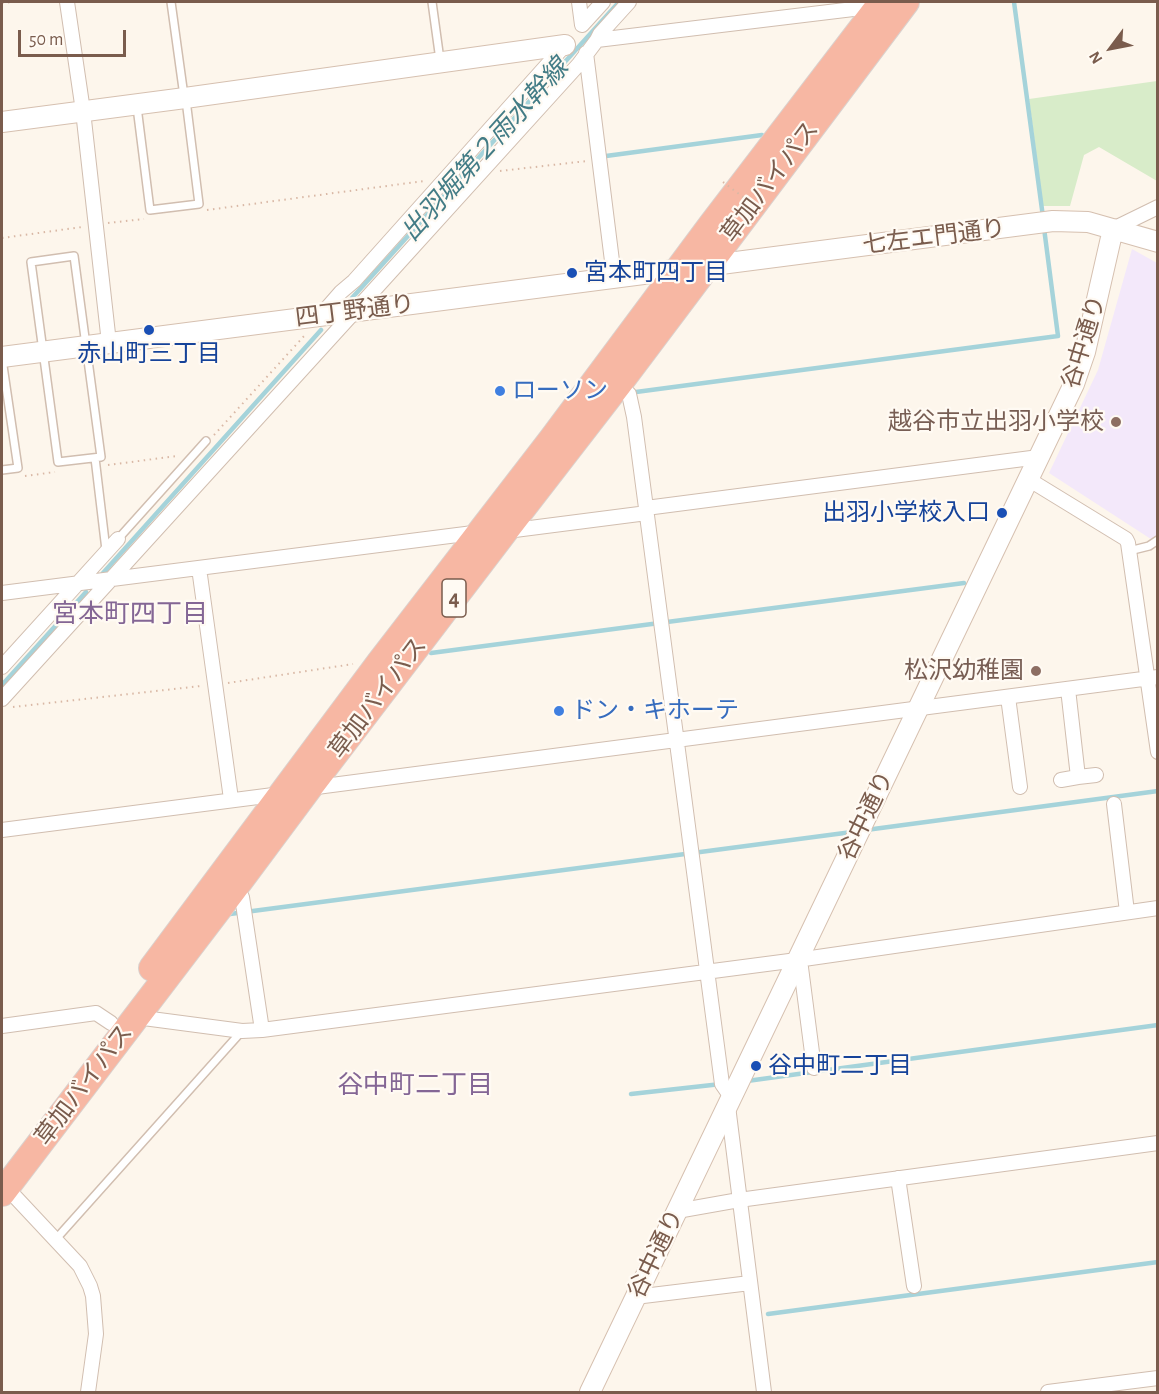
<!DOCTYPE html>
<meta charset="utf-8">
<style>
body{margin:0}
#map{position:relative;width:1159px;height:1394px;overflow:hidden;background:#fdf6ec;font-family:"Alegreya Sans",sans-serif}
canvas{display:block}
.frame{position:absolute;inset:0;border:3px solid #7a5c4d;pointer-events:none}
.north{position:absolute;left:1081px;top:18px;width:60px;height:60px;-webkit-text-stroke:4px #fffaf3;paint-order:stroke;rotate:238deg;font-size:16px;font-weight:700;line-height:24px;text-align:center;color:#7a5c4d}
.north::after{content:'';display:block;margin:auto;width:21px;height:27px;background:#7a5c4d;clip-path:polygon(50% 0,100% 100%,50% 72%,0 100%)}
.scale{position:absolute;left:18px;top:30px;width:108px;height:27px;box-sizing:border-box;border:3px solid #7a5c4d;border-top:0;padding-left:8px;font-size:18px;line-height:21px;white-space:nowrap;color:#7a5c4d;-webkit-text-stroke:4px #fffaf3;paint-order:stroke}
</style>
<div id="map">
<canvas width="1159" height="1394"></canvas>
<div class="frame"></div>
<div class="north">N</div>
<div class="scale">50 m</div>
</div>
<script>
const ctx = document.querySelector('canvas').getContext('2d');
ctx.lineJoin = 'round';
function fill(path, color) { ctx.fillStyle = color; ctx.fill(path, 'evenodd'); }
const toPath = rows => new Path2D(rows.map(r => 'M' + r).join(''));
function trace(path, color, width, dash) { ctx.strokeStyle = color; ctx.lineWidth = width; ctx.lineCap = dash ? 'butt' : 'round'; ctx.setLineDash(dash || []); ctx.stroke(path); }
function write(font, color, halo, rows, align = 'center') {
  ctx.font = font + ' "Alegreya Sans","Noto Sans JP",sans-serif'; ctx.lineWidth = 4.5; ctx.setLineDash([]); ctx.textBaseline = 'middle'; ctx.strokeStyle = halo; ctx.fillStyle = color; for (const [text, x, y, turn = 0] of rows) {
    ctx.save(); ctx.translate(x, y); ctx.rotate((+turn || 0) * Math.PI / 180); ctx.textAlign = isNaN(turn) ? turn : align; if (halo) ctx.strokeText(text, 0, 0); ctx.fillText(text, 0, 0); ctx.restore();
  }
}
fill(toPath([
 [1132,249,1157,263,1157,543,1049,473,1098,370]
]), '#f3e8fa');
fill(toPath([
 [1157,81,1157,181,1099,147,1084,155,1070,206,1071,206,1043,206,1029,99]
]), '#d8ecc9');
trace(toPath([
 [1014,2,1043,217],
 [606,156,762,135],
 [352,298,619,2],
 [636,392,1058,336,1044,228],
 [103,573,321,330],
 [431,653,964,583],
 [2,685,86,592],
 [866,830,1158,791],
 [230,914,852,832],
 [747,1081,1158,1025],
 [631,1094,721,1084],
 [768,1314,1158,1262]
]), '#a5d3da', 4.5);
const lane = toPath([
 [171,2,184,96],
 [432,2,440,60],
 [137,107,150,210,199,204,186,100],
 [74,256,101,457,58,462,31,262,74,256],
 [95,458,106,550],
 [2,470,18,468,2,359],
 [118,539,206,441],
 [1129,551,1149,546,1158,540],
 [56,1239,242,1031]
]);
const street = toPath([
 [67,2,83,111,109,343],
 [579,2,582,25,603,2],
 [597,40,600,34,629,2],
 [586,53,614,277],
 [1113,229,1158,207],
 [320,316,341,292,354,281,565,45],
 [618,385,629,394,634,417,722,1084,731,1097],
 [1028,479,1126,539,1128,543,1158,752],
 [646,508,1039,457],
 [507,531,647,513],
 [199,568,231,799],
 [2,593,481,532],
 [2,667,118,539],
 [1068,689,1078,777,1096,775],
 [1008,697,1020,787],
 [2,699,375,289,579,64,597,40,878,6],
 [1061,780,1078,777],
 [309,788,1158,677],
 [1114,804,1127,912],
 [2,830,281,794],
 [233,890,242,897,262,1030],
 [800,960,814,1068],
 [136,1017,242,1031,262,1030,797,960,1158,908],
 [2,1026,96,1013,111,1023],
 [728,1106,764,1392],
 [898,1178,914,1286],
 [6,1187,80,1266,90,1286,93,1296,96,1334,88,1392],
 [677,1211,739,1200,1158,1143],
 [635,1297,750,1283],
 [1048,1392,1158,1378]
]);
const secondary = toPath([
 [2,122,185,98,565,45],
 [2,357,1053,221,1088,222,1158,242],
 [590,1392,1074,384,1085,352,1113,229]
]);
const highway = toPath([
 [152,968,380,662,552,439,712,224,882,2],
 [2,1193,233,890,309,788,505,531,618,385,906,2]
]);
trace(lane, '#d1beb0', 10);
trace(street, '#d1beb0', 16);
trace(secondary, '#d6c0b0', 22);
trace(highway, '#dad1cd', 28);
trace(toPath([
 [2,3,14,2],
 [500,171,587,161],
 [207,210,424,181],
 [108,223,144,219],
 [2,238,82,227],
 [214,435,305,335],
 [108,465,177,456],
 [25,476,55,472],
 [228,683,353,664],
 [13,707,201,686]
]), '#d9b8a5', 2, [1.5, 4.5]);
trace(lane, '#fff', 7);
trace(street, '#fff', 14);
trace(secondary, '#fff', 20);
trace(highway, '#f7b7a3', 26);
trace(toPath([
 [723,182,763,212]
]), '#d9b8a5', 2, [1.5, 4.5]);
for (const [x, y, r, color] of [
 [572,273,6,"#1a4fb4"],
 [149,330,6,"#1a4fb4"],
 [500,391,6,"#3f7fe0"],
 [1116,422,6,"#8d6e63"],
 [1002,513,6,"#1a4fb4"],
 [1036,671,6,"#8d6e63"],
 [559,711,6,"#3f7fe0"],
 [756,1066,6,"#1a4fb4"]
]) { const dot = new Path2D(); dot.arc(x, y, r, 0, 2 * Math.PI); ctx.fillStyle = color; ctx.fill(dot); trace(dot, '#fffaf3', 2); }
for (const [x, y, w] of [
 [454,598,24]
]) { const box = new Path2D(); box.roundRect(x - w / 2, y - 19, w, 38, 4.5); ctx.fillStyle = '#fffaf3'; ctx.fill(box); trace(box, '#7a5c4d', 1.5); }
write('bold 22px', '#7a5c4d', null, [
 ["4",454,598]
]);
write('24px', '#7a5c4d', '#fffaf3', [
 ["草加バイパス",770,182,-53],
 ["七左エ門通り",934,237,-7],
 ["四丁野通り",355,311,-7],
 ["谷中通り",1084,342,-73],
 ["草加バイパス",378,698,-53],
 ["谷中通り",866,816,-64],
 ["草加バイパス",84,1085,-53],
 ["谷中通り",656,1254,-64]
]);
write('24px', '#164399', '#fffaf3', [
 ["宮本町四丁目",584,273],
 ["赤山町三丁目",149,354,"center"],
 ["出羽小学校入口",990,513,"right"],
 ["谷中町二丁目",768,1066]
], 'left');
write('24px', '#366cbe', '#fffaf3', [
 ["ローソン",512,391],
 ["ドン・キホーテ",571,711]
], 'left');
write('24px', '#785e54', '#fffaf3', [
 ["越谷市立出羽小学校",1104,422],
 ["松沢幼稚園",1024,671]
], 'right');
write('italic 26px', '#437c86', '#fffaf3', [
 ["出羽堀第２雨水幹線",485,150,-48]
]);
write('26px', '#846695', '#fffaf3', [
 ["宮本町四丁目",130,614],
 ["谷中町二丁目",415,1085]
]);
</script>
